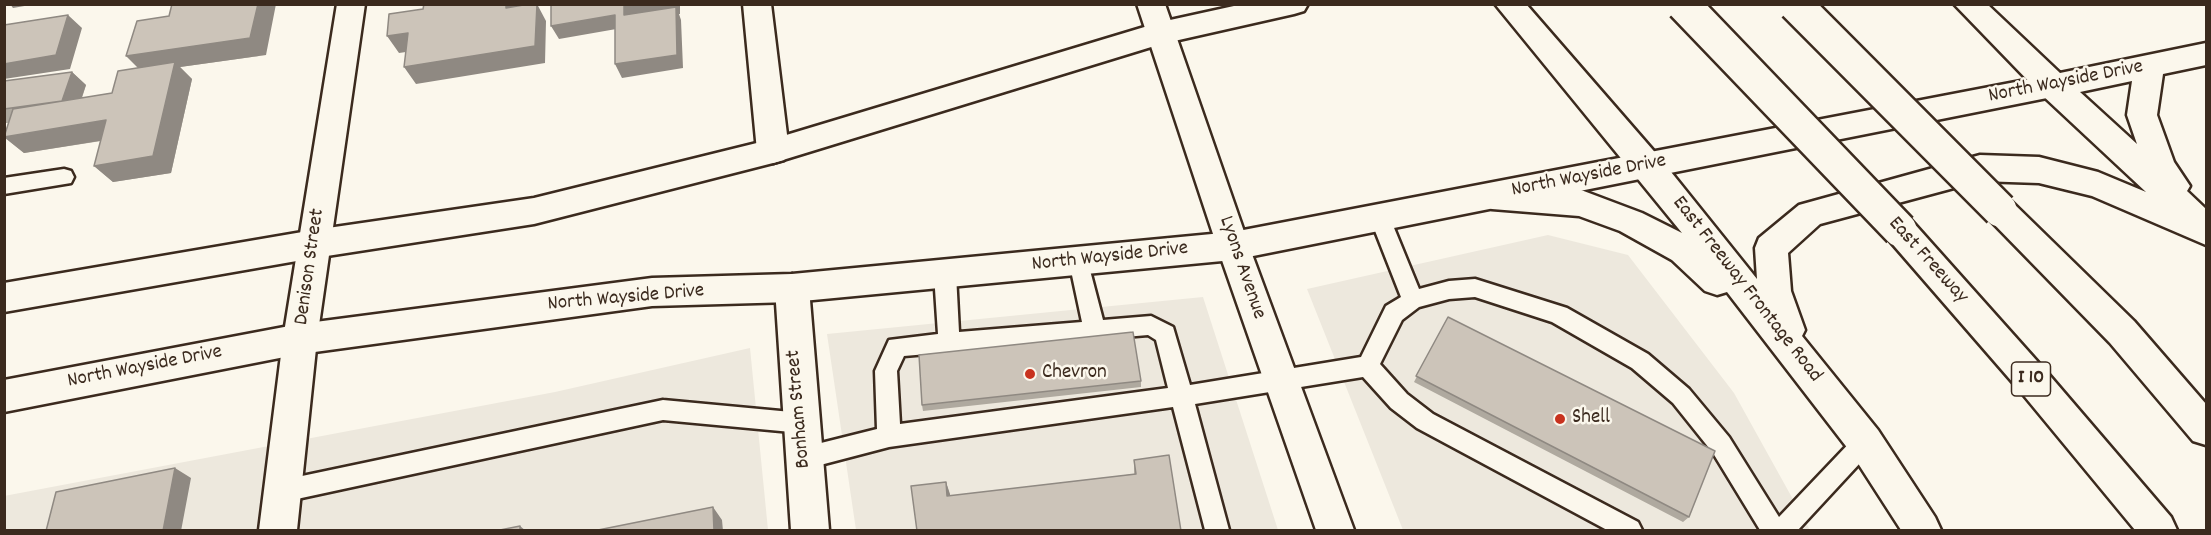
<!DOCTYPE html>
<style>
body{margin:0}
#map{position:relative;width:2211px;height:535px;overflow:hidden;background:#fbf7ec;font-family:Dekko,sans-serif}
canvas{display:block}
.frame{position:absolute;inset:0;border:6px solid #3b2a1e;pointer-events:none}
</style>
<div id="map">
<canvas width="2211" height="535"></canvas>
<div class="frame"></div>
</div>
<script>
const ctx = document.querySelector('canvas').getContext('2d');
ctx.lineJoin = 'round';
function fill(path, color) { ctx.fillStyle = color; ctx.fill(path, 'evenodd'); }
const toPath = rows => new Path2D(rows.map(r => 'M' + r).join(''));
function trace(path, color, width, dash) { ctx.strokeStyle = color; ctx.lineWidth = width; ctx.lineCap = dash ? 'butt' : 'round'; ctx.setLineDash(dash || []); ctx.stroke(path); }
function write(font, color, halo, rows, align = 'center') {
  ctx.font = font + ' Dekko,sans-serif'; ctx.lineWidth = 5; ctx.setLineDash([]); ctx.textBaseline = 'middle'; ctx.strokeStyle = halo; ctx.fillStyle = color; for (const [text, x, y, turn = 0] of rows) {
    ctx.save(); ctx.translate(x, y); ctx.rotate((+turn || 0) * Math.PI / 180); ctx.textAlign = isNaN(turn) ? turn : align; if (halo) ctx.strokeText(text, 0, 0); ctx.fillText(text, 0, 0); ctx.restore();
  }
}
fill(toPath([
 [1548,235,1628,255,1734,393,1810,530,1403,530,1307,289],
 [1203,297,1278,530,856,530,827,334],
 [750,348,768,530,5,530,4,496,555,392]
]), '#ede8dd');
const lane = toPath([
 [64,169,71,171,74,177,71,183,4,194,4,178,64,169],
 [1380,210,1387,212,1390,218,1419,289,1449,281,1475,279,1567,308,1648,354,1689,389,1729,437,1779,517,1857,435,1865,431,1873,435,1876,442,1873,449,1798,530,1760,530,1713,453,1673,403,1632,368,1552,322,1475,297,1449,299,1419,307,1402,320,1380,364,1407,394,1433,414,1638,522,1642,530,1607,530,1417,428,1391,408,1363,377,1195,404,1229,530,1205,530,1173,407,889,447,805,469,797,466,793,458,797,450,805,447,877,429,875,371,889,340,938,334,934,274,938,268,945,265,952,268,956,274,959,332,1082,322,1069,261,1072,255,1079,252,1086,255,1103,320,1151,316,1173,327,1190,385,1361,357,1386,306,1401,297,1370,218,1373,212,1380,210],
 [1148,335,1156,340,1168,388,900,424,897,371,904,356,1148,335],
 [663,400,802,413,810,416,813,423,810,430,802,433,663,420,283,502,275,499,271,491,275,483,283,480,663,400]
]);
const street = toPath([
 [337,4,365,4,317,339,297,530,259,530,283,339,337,4],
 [743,4,771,4,789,151,784,160,773,163,762,160,757,151,743,4],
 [1137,4,1165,4,1249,246,1354,530,1316,530,1217,246,1137,4],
 [792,274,804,278,809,288,829,530,791,530,775,288,780,278,792,274]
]);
const secondary = toPath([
 [1495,4,1526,4,1659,157,1757,279,1755,248,1759,238,1799,205,1980,155,2039,157,2098,172,2146,192,2041,94,1954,4,1987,4,2060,73,2206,43,2206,65,2163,74,2157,115,2174,162,2190,186,2187,191,2206,209,2206,245,2092,196,2039,183,1980,181,1820,224,1788,253,1791,291,1805,330,1802,336,1878,430,1935,517,1941,530,1901,530,1852,454,1727,292,1717,295,1705,291,1672,260,1620,231,1579,216,1492,209,1481,205,1476,196,1481,187,1492,183,1581,190,1642,213,1682,233,1495,4],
 [2132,81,2127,115,2137,144,2080,92,2132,81]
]);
const primary = toPath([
 [1243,4,1308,4,1304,11,1294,14,1161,44,773,163,534,224,314,258,4,312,4,283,314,230,534,198,773,139,1161,22,1243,4],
 [2052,75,2063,78,2067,86,2063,94,2052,97,1233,260,792,302,652,306,300,354,4,412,4,380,300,324,652,278,792,274,1233,232,2052,75]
]);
const highway = toPath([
 [2000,197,2011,201,2134,321,2206,404,2206,445,2193,441,2110,343,1989,219,1984,210,1989,201,2000,197],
 [1900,217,1911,220,2045,370,2171,517,2177,530,2135,530,2021,392,1889,240,1884,230,1889,220,1900,217]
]);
trace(lane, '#3b2a1e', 5);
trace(street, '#3b2a1e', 5);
trace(secondary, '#3b2a1e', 5);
trace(primary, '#3b2a1e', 5);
trace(highway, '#3b2a1e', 5);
fill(lane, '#fbf7ec');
fill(street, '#fbf7ec');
fill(secondary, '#fbf7ec');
fill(primary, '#fbf7ec');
fill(highway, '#fbf7ec');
const highwayBridge = toPath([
 [1683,4,1900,230],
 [1795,4,2000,210]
]);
trace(highwayBridge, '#3b2a1e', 38, []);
trace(highwayBridge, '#fbf7ec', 33);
fill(toPath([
 [266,55,180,67,192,79,171,173,113,182,94,166,101,141,24,153,4,137,8,123,4,123,4,81,72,72,86,85,82,98,112,93,138,68],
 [1448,317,1689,517,1683,522,1414,382],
 [1141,381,1141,387,923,411,922,405],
 [1134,460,1181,531,917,531,946,482,950,496,1134,474]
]), '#afa99f');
fill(toPath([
 [10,4,36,4,13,8],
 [258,4,276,4,266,55,180,67,192,79,171,173,113,182,94,166,143,73,126,56],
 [506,4,517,4,516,26,506,8],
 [537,4,546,21,545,63,416,84,404,67],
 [624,4,680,4,680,14,679,14,681,20,683,68,622,78,615,64,624,15],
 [68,15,82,28,70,69,4,79,4,64],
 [615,15,622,28,559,39,551,26],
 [408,33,420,50,399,53,387,36],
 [72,72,86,85,76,114,62,101],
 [106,120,124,137,24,153,4,137],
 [175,468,191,478,181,531,163,531],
 [946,482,950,494,950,508,947,496],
 [713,507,722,520,723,531,714,531],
 [520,526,526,531,520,531]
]), '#8f8982');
const building = toPath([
 [172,4,258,4,250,38,126,56,137,21,169,16,172,4],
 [424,4,506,4,506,8,529,4,537,4,535,46,404,67,408,33,387,36,389,14,423,9,424,4],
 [551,4,624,4,624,15,676,7,677,55,615,64,615,15,551,26,551,4],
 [626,4,645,4,626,7,626,4],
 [68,15,56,55,4,64,4,25,68,15],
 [175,62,153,156,94,166,106,120,4,137,13,109,112,93,118,71,175,62],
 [72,72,62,101,4,109,4,81,72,72],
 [1448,317,1715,451,1689,517,1416,376,1448,317],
 [1133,332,1141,381,922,405,919,355,1133,332],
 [1169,455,1181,531,917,531,911,486,946,482,947,496,1136,474,1134,460,1169,455],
 [175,468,163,531,46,531,56,492,175,468],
 [713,507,714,531,593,531,713,507],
 [520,526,520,531,495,531,520,526]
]);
fill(building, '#ccc4b9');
trace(building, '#8f8982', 1.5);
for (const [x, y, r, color] of [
 [1030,374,6,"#c8321e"],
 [1560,419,6,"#c8321e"]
]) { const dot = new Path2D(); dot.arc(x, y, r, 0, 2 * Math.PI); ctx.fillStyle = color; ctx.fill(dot); trace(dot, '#fbf7ec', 2); }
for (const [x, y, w] of [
 [2031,379,39]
]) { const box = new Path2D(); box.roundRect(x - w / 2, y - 17, w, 34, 4.5); ctx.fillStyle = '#fbf7ec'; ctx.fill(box); trace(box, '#3b2a1e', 1.5); }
write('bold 20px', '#3b2a1e', null, [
 ["I 10",2031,379]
]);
write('21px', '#3b2a1e', '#fbf7ec', [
 ["North Wayside Drive",2066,83,-11],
 ["North Wayside Drive",1589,177,-11],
 ["North Wayside Drive",1110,258,-6],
 ["East Freeway",1927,261,48],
 ["Denison Street",311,267,-82],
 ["Lyons Avenue",1241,268,71],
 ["East Freeway Frontage Road",1746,290,52],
 ["North Wayside Drive",626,299,-5],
 ["North Wayside Drive",145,368,-11],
 ["Bonham Street",800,409,-95]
]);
write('21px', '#3b2a1e', '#fbf7ec', [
 ["Chevron",1042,374],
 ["Shell",1572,419]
], 'left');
</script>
